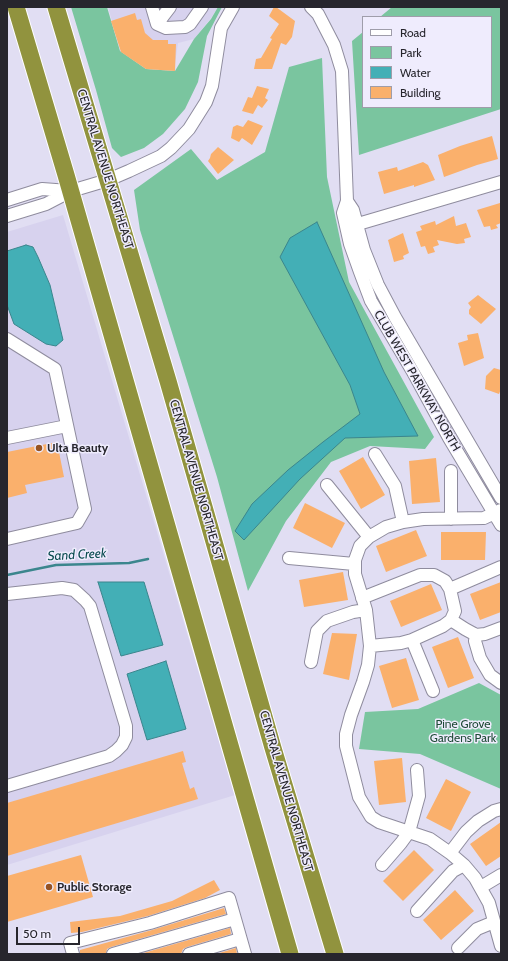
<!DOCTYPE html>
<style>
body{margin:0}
#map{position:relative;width:508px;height:961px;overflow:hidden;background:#e1def3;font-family:Cabin,sans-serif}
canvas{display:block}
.frame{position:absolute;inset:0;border:8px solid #27262d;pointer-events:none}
.legend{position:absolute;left:362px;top:16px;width:130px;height:92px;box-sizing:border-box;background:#efecfd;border:1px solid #9f9daa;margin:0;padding:5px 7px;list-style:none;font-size:12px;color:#27262d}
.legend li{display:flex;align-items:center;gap:8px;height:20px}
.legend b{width:20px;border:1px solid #9f9daa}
.scale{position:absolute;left:16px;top:927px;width:64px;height:18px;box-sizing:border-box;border:2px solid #27262d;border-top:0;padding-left:5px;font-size:12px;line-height:14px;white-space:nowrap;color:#27262d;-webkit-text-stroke:3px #efecfd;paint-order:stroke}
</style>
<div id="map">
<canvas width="508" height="961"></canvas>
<div class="frame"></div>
<ul class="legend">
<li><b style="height:5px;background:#fff"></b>Road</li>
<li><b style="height:11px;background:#7ac59f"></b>Park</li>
<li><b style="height:11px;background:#43afb6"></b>Water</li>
<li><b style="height:11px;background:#fab06c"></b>Building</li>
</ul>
<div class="scale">50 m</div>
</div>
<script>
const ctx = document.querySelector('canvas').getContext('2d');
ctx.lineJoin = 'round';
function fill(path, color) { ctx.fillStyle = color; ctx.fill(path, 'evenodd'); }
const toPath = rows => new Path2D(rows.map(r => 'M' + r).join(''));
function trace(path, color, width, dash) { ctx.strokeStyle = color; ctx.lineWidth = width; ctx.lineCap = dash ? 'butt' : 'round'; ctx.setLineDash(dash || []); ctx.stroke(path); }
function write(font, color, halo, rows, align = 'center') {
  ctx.font = font + ' Cabin,sans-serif'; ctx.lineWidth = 3; ctx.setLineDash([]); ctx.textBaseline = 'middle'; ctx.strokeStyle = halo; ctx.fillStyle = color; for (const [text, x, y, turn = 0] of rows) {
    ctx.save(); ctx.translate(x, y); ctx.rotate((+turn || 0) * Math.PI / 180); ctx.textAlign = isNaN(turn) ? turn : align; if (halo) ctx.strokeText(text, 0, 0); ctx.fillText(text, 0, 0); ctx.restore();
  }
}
fill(toPath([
 [108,7,218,7,211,18,194,39,178,43,174,70,146,68,121,52],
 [63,215,235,795,7,865,7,232]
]), '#d7d2ee');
fill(toPath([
 [71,7,107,7,120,51,146,69,175,71,194,39,211,19,218,7,222,7,207,36,198,82,185,109,163,134,144,148,121,157,112,148,96,90],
 [392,7,501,7,501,109,359,155,352,41,363,32,363,107,491,107,491,17,380,17],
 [322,58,327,177,349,282,434,437,425,449,370,446,331,462,286,521,248,591,217,477,140,230,134,190,191,149,217,180,265,152,289,67],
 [479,683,501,695,501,789,420,754,359,749,365,712,418,709]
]), '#7ac59f');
const water = toPath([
 [317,222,384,372,418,436,345,438,300,479,244,540,235,531,252,504,288,470,323,442,360,414,350,385,280,257,290,238,317,222],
 [26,245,33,247,38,257,50,285,63,340,56,346,46,344,14,324,7,305,7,251,26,245],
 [98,582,144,582,163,645,121,656,98,582],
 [166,661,186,729,147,740,127,674,166,661]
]);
fill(water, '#43afb6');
trace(water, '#3b868d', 1);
trace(toPath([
 [7,575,56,565,129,563,148,559]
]), '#3b868d', 2.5);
fill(toPath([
 [274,7,276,7,295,21,292,37,286,45,281,43,272,69,254,69,256,59,261,58,272,39,270,38,279,24,269,16],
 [135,13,137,20,141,19,145,33,153,40,168,40,168,44,176,44,175,71,146,69,121,52,111,21],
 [257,86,269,89,265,98,268,100,262,108,258,105,253,114,242,111,248,97,252,98],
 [248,120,263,126,252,145,242,138,239,142,231,138,233,127,237,125,243,127],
 [492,136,498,159,477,165,444,177,438,155,460,146],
 [218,147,234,160,218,174,208,161,210,158,211,154],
 [423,162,428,165,435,180,414,187,414,185,384,194,378,172,397,167,398,171],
 [500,203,501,209,501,223,496,225,498,228,491,230,490,226,484,227,477,210],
 [454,216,456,226,466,223,471,237,464,239,465,243,457,244,437,240,439,245,433,247,435,252,428,254,425,246,421,247,416,232,422,230,420,226,435,221,436,225],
 [403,233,409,253,403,256,404,259,394,262,388,240],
 [478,295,496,309,481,324,469,314,469,310,471,307,468,303],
 [478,333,484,358,464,366,458,343,468,340,467,335],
 [494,368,501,370,501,389,499,394,485,389,486,376],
 [57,442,64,477,25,485,27,493,7,498,7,452],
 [363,457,385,495,361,509,339,471],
 [436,458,440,502,412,504,409,461],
 [305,503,345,523,332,548,293,528],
 [416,530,427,556,386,572,376,546],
 [441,532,486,532,485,560,441,560],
 [343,572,348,600,304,607,299,580],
 [501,582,501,612,480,620,470,594],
 [431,584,442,610,401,627,390,601],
 [332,633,357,634,349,680,323,674],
 [458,637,474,678,448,688,432,647],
 [406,658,419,700,392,708,379,666],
 [183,751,186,762,182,763,190,789,194,787,198,799,7,856,7,803],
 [402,758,406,802,379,805,374,761],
 [446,779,471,792,451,831,426,818],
 [501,822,501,856,486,866,470,844],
 [414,850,434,870,403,901,383,881],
 [81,855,93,897,7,922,7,876],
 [214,880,220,890,205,898,148,916,82,932,71,933,70,922,120,916,172,901],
 [455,890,474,911,441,940,423,920],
 [224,908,226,914,111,947,107,949,106,954,80,954,80,950,152,930],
 [230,928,231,934,187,947,183,949,181,954,140,954],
 [236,948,237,954,216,954]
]), '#fab06c');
const minor = toPath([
 [152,7,157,24,170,7],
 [311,7,318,14,334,45,342,71,347,201,343,213,350,244,360,272,371,301,413,372,449,438,501,525],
 [157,24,166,28,185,27,190,24,202,7],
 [7,200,42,189,69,191],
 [347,201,353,210,364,250,378,285,395,317,501,498],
 [7,216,46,204,71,191,108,180,129,171,161,156,171,148,189,129,206,102,212,86,221,28,233,7],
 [352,227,358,224,501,182],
 [7,339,55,369,85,509,77,523,7,539],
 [7,438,67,426],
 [375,454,395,486,403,522],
 [451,471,451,519],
 [327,485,369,537],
 [501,510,484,518,423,519,403,522,386,527,369,537,360,546,355,560,355,574,366,610,370,646,368,665,363,682,351,715,346,734,346,746,359,797,371,817,379,822,430,839,450,853,464,865,475,878,489,903,501,946],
 [289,558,354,564],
 [450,589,501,567],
 [7,594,62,588,74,590,85,600,90,606,126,726,126,737,122,745,116,751,109,756,7,786],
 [362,598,420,575,434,575,445,581,450,589,455,611,451,620,443,626,412,640,401,643,370,646],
 [451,620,465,629,476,635,485,634,501,628],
 [476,635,475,641,480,658,490,675,501,683],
 [412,640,433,691],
 [311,662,317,631,327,621,353,612,366,610],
 [450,853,466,832,478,821,494,811,501,809],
 [382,865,401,843,409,832,419,796,417,770],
 [481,887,501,875],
 [417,911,453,871,464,865],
 [458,948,477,929,494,922],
 [73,954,70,943,150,923,229,898,245,954],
 [113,954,235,919],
 [189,954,240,939]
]);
const highway = toPath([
 [16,7,66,175,290,954],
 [56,7,168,381,273,748,335,954]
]);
trace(minor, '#8f8c9e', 14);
trace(highway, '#fff', 19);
trace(minor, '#fff', 12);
trace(highway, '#91933e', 17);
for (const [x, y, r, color] of [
 [39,448,4,"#965323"],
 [49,887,4,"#965323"]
]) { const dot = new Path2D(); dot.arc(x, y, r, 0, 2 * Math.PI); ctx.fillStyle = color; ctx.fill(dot); trace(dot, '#efecfd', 1.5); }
write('12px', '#27262d', '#efecfd', [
 ["CENTRAL AVENUE NORTHEAST",105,169,73],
 ["CLUB WEST PARKWAY NORTH",417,381,60],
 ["CENTRAL AVENUE NORTHEAST",196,480,74],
 ["CENTRAL AVENUE NORTHEAST",286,791,74]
]);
write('bold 12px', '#27262d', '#efecfd', [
 ["Ulta Beauty",47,448],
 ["Public Storage",57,887]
], 'left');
write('12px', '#1e4a36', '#efecfd', [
 ["Pine Grove",463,724],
 ["Gardens Park",463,738]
]);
write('italic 13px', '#094b4f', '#efecfd', [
 ["Sand Creek",77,555,-3]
]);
</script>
